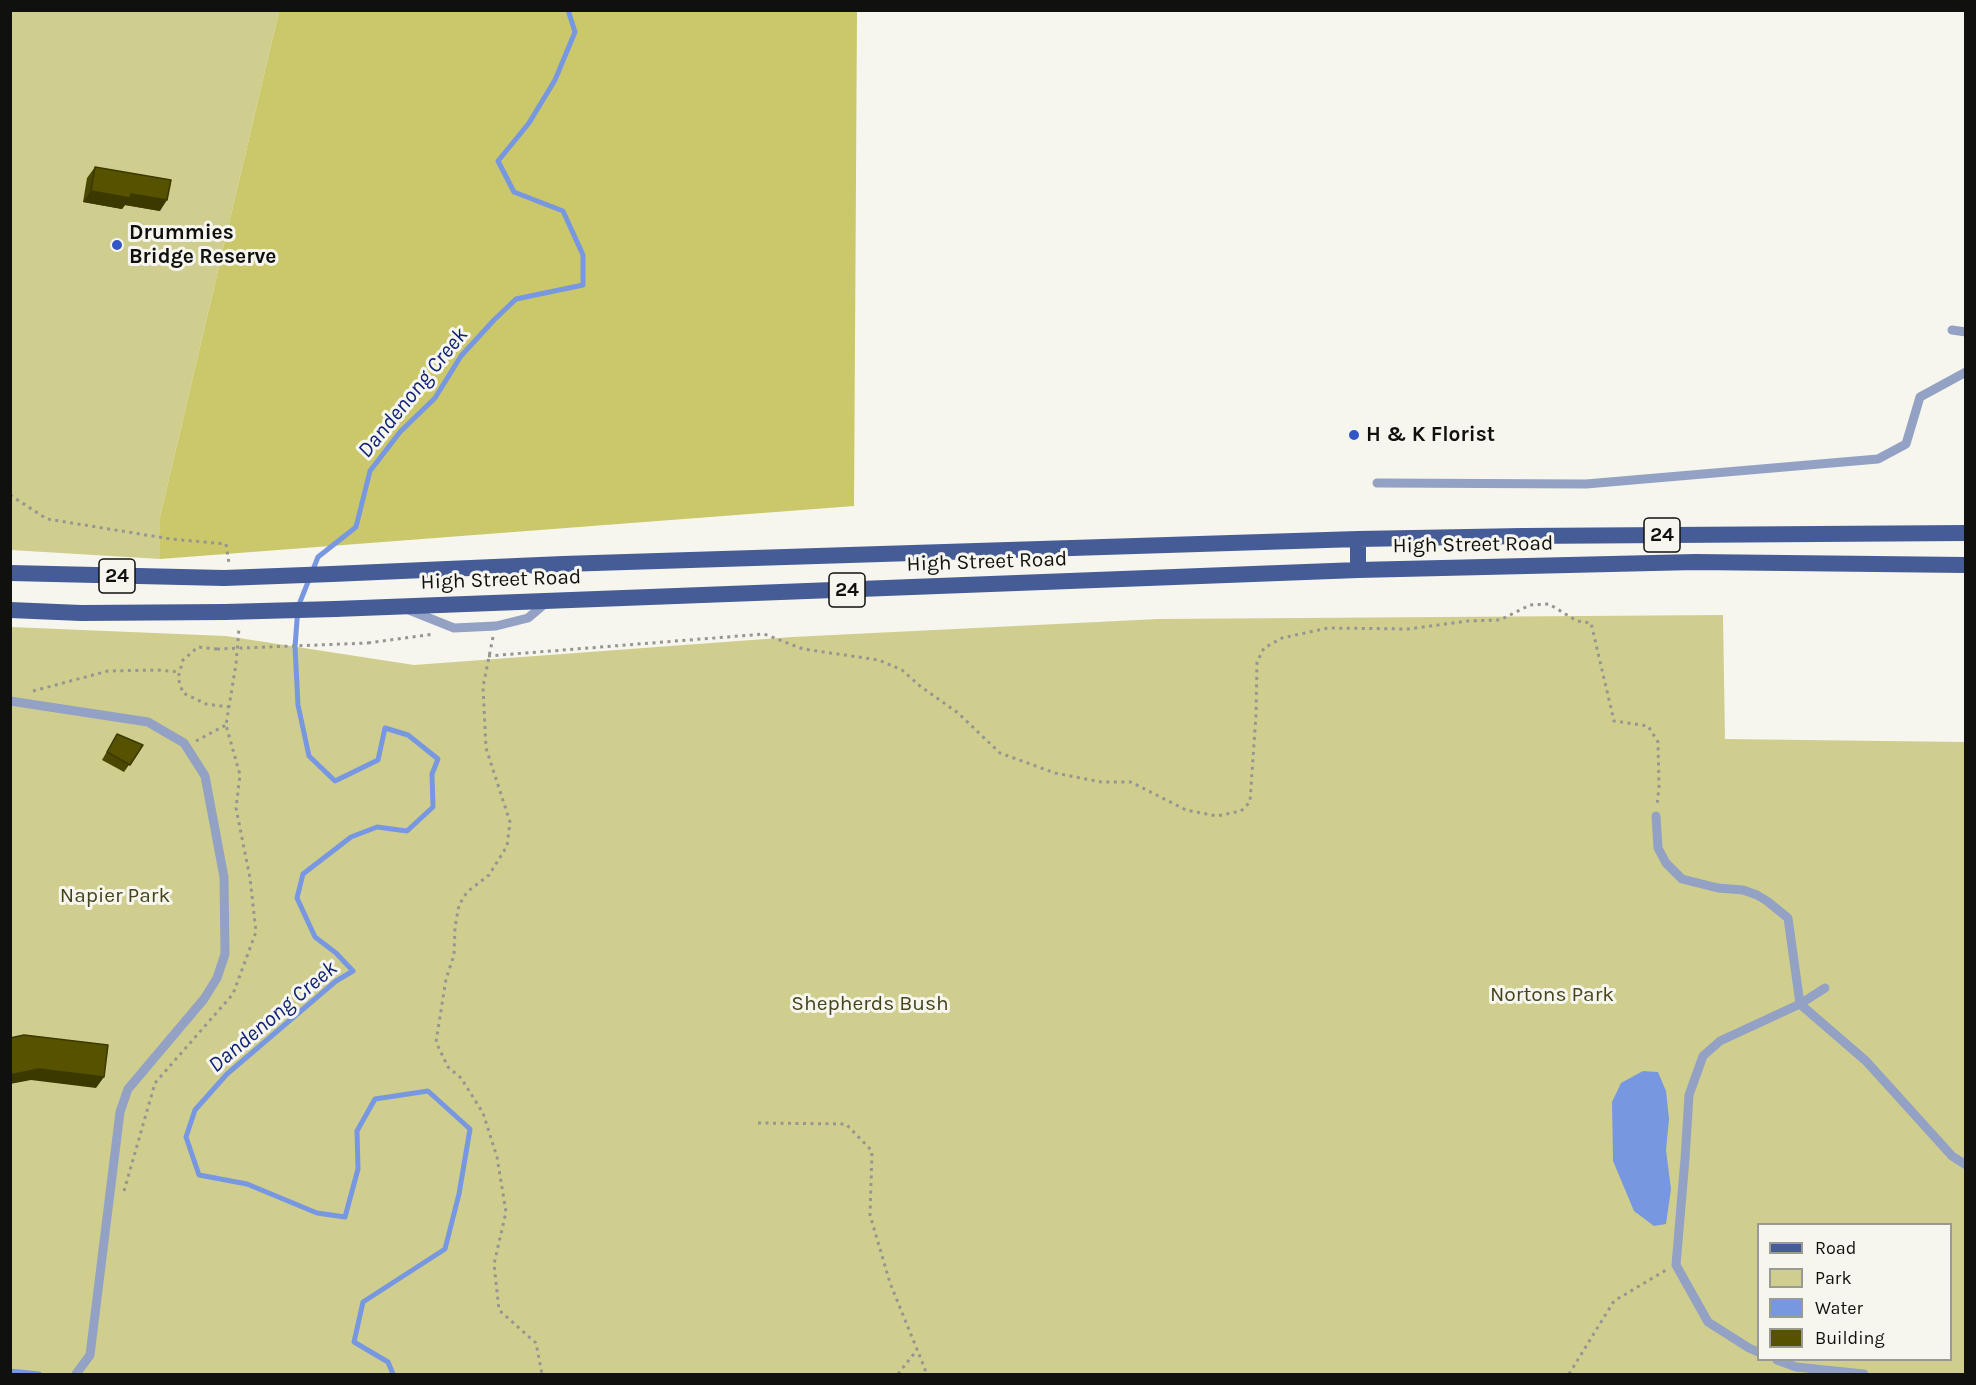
<!DOCTYPE html>
<style>
body{margin:0}
#map{position:relative;width:1976px;height:1385px;overflow:hidden;background:#f6f6ee;font-family:Karla,sans-serif}
canvas{display:block}
.frame{position:absolute;inset:0;border:12px solid #10100e;pointer-events:none}
.legend{position:absolute;left:1757px;top:1223px;width:195px;height:138px;box-sizing:border-box;background:#f6f6ee;border:2px solid #9a9a94;margin:0;padding:8px 10px;list-style:none;font-size:18px;color:#10100e}
.legend li{display:flex;align-items:center;gap:12px;height:30px}
.legend b{width:30px;border:2px solid #9a9a94}
</style>
<div id="map">
<canvas width="1976" height="1385"></canvas>
<div class="frame"></div>
<ul class="legend">
<li><b style="height:8px;background:#455c96"></b>Road</li>
<li><b style="height:16px;background:#d0ce8f"></b>Park</li>
<li><b style="height:16px;background:#7897e1"></b>Water</li>
<li><b style="height:16px;background:#565200"></b>Building</li>
</ul>
</div>
<script>
const ctx = document.querySelector('canvas').getContext('2d');
ctx.lineJoin = 'round';
function fill(path, color) { ctx.fillStyle = color; ctx.fill(path, 'evenodd'); }
const toPath = rows => new Path2D(rows.map(r => 'M' + r).join(''));
function trace(path, color, width, dash) { ctx.strokeStyle = color; ctx.lineWidth = width; ctx.lineCap = dash ? 'butt' : 'round'; ctx.setLineDash(dash || []); ctx.stroke(path); }
function write(font, color, halo, rows, align = 'center') {
  ctx.font = font + ' Karla,sans-serif'; ctx.lineWidth = 6; ctx.setLineDash([]); ctx.textBaseline = 'middle'; ctx.strokeStyle = halo; ctx.fillStyle = color; for (const [text, x, y, turn = 0] of rows) {
    ctx.save(); ctx.translate(x, y); ctx.rotate((+turn || 0) * Math.PI / 180); ctx.textAlign = isNaN(turn) ? turn : align; if (halo) ctx.strokeText(text, 0, 0); ctx.fillText(text, 0, 0); ctx.restore();
  }
}
fill(toPath([
 [10,11,279,11,160,517,160,559,11,550],
 [1723,615,1725,739,1965,742,1965,1374,11,1374,11,627,226,636,414,665,792,637,1158,619],
 [1758,1224,1950,1224,1950,1360,1758,1360]
]), '#d0ce8f');
fill(toPath([
 [279,11,857,11,854,506,160,559,160,517]
]), '#cbc76b');
fill(toPath([
 [1643,1071,1658,1072,1666,1091,1669,1119,1666,1150,1671,1189,1666,1224,1654,1226,1634,1211,1613,1161,1612,1102,1621,1083]
]), '#7897e1');
trace(toPath([
 [10,1371,39,1374],
 [393,1374,388,1362,354,1342,363,1302,445,1249,459,1194,470,1129,428,1091,375,1099,357,1131,358,1169,345,1217,317,1213,247,1184,199,1175,186,1137,195,1110,227,1074,336,981,353,971,336,953,315,937,297,898,303,874,351,837,377,827,407,831,433,807,432,774,438,759,408,735,385,728,378,760,335,781,309,756,298,705,295,647,298,607,318,557,356,527,370,471,400,432,435,398,461,356,494,320,516,299,583,285,583,255,563,211,514,192,498,161,529,123,555,80,575,32,568,10]
]), '#7897e1', 5);
trace(toPath([
 [10,495,47,519,171,539,226,544,229,563],
 [493,637,483,687,486,748,510,822,507,846,489,875,467,892,459,905,455,927,454,955,446,979,436,1042,448,1067,461,1078,483,1113,497,1157,506,1212,494,1264,499,1310,536,1343,542,1374],
 [368,643,434,634],
 [217,649,198,647,183,660,178,678,183,693,206,704,228,707],
 [488,656,764,634,803,649,879,660,902,670,920,686,958,713,1000,753,1055,773,1101,782,1131,782,1186,810,1217,816,1241,811,1250,802,1256,715,1257,662,1264,648,1282,638,1328,628,1408,629,1468,621,1500,620,1530,605,1549,604,1577,621,1591,623,1614,721,1648,726,1658,742,1659,787,1657,805],
 [33,691,108,671,157,670,180,672],
 [196,741,226,725],
 [758,1123,846,1124,872,1151,870,1215,890,1283,925,1369,925,1374],
 [124,1191,155,1083,233,994,256,932,250,878,236,808,240,775,226,725,236,664,239,628],
 [898,1374,917,1350],
 [1569,1374,1614,1301,1666,1270]
]), '#969691', 3, [3, 4.5]);
trace(toPath([
 [1952,330,1966,332],
 [1377,483,1586,484,1878,459,1906,444,1920,397,1966,372],
 [409,610,454,628,496,626,528,618,547,602],
 [10,701,148,722,184,743,205,776,224,877,225,954,217,978,204,999,128,1089,120,1112,90,1355,76,1374],
 [1656,816,1658,848,1666,863,1682,879,1718,888,1743,890,1757,895,1767,901,1788,918,1800,1004,1825,988],
 [1758,1352,1749,1348,1708,1322,1676,1265,1685,1159,1689,1095,1703,1056,1720,1041,1800,1004,1866,1061,1952,1156,1966,1165],
 [1777,1360,1796,1367,1864,1374]
]), '#93a2c4', 9);
trace(toPath([
 [1358,539,1358,570],
 [10,573,224,578],
 [332,574,563,564,1358,539,1522,536,1966,533],
 [335,609,1358,570,1695,562,1966,565],
 [10,610,81,613,225,612]
]), '#455c96', 16);
trace(toPath([
 [217,649,368,643]
]), '#969691', 3, [3, 4.5]);
trace(toPath([
 [224,578,332,574],
 [225,612,335,609]
]), '#455c96', 16);
fill(toPath([
 [95,167,160,211,125,205,122,209,83,202,87,178],
 [117,734,143,745,124,772,102,760]
]), '#4a4700');
fill(toPath([
 [91,191,131,194,167,200,160,211,125,205,122,209,83,202],
 [39,1069,104,1077,96,1088,31,1080,10,1084,10,1075]
]), '#3c3900');
const building = toPath([
 [95,167,171,180,167,200,131,194,130,198,91,191,95,167],
 [117,734,143,745,130,765,107,752,117,734],
 [24,1035,108,1045,104,1077,39,1069,10,1075,10,1038,24,1035]
]);
fill(building, '#565200');
trace(building, '#3c3900', 1.5);
for (const [x, y, r, color] of [
 [117,245,6,"#3356c6"],
 [1354,435,6,"#3356c6"]
]) { const dot = new Path2D(); dot.arc(x, y, r, 0, 2 * Math.PI); ctx.fillStyle = color; ctx.fill(dot); trace(dot, '#f6f6ee', 2); }
for (const [x, y, w] of [
 [1662,535,36],
 [117,576,36],
 [847,590,36]
]) { const box = new Path2D(); box.roundRect(x - w / 2, y - 17, w, 34, 4.5); ctx.fillStyle = '#f6f6ee'; ctx.fill(box); trace(box, '#10100e', 1.5); }
write('bold 20px', '#10100e', null, [
 ["24",1662,535],
 ["24",117,576],
 ["24",847,590]
]);
write('bold 21px', '#10100e', '#f6f6ee', [
 ["Drummies",129,233],
 ["Bridge Reserve",129,257],
 ["H & K Florist",1366,435]
], 'left');
write('21px', '#10100e', '#f6f6ee', [
 ["High Street Road",1473,545,-1],
 ["High Street Road",987,562,-2],
 ["High Street Road",501,580,-2]
]);
write('21px', '#46441d', '#f6f6ee', [
 ["Napier Park",115,896],
 ["Nortons Park",1552,995],
 ["Shepherds Bush",870,1004]
]);
write('italic 22px', '#0f2277', '#f6f6ee', [
 ["Dandenong Creek",413,393,-51],
 ["Dandenong Creek",273,1017,-40]
]);
</script>
